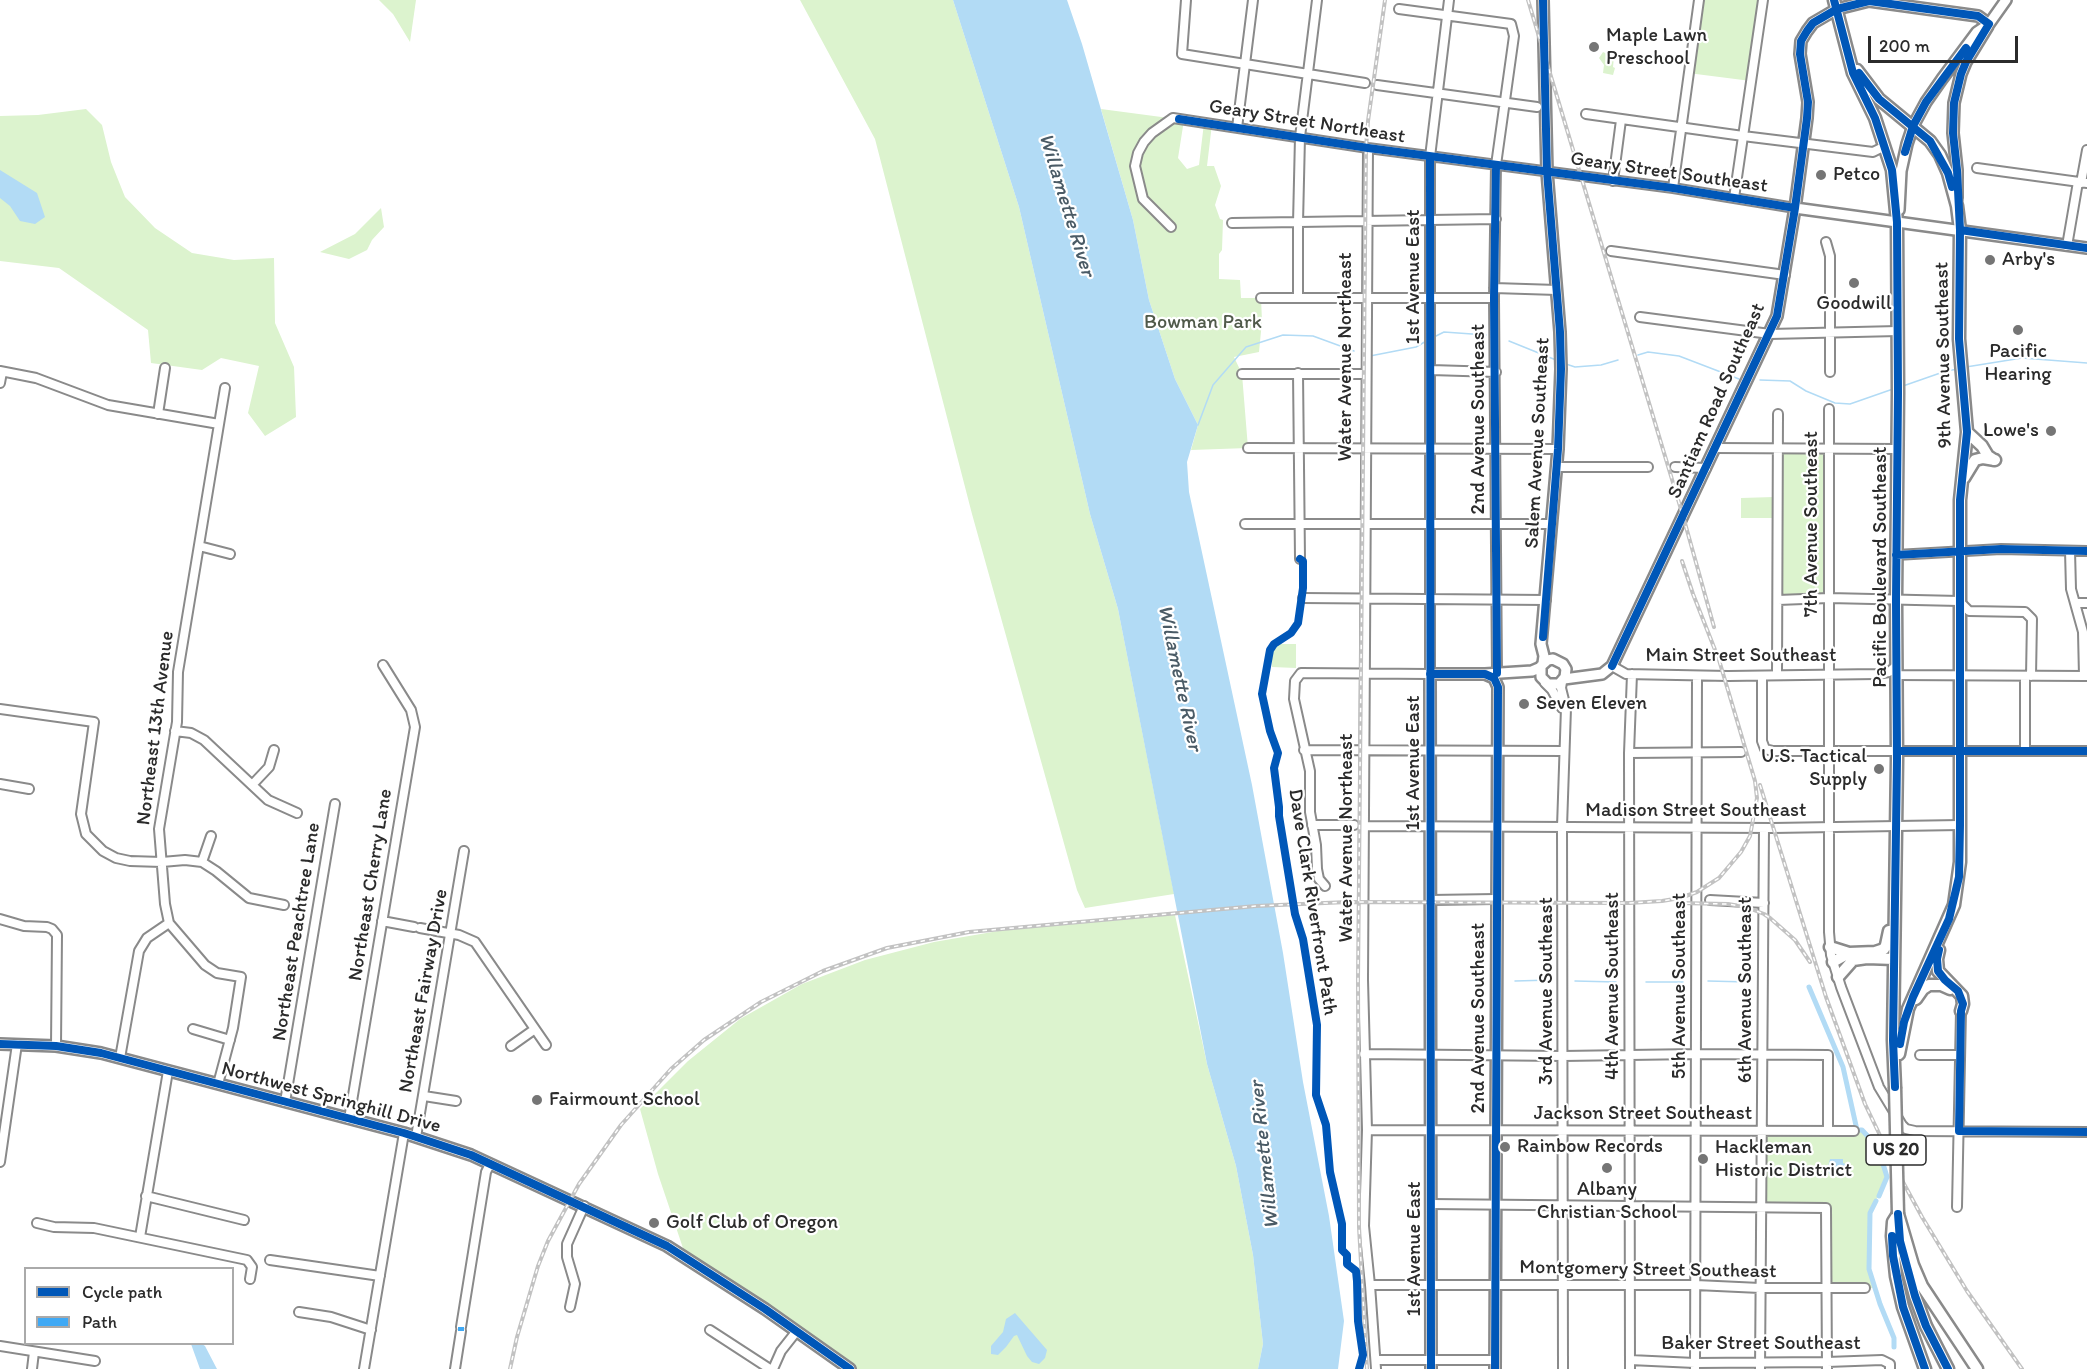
<!DOCTYPE html>
<style>
body{margin:0}
#map{position:relative;width:2087px;height:1369px;overflow:hidden;background:#fff;font-family:Itim,sans-serif}
canvas{display:block}
.legend{position:absolute;left:24px;top:1267px;width:210px;height:78px;box-sizing:border-box;background:#fff;border:2px solid #aaa;margin:0;padding:8px 10px;list-style:none;font-size:18px;color:#2b2b2b}
.legend li{display:flex;align-items:center;gap:12px;height:30px}
.legend b{width:30px;border:2px solid #aaa}
.scale{position:absolute;left:1868px;top:36px;width:150px;height:27px;box-sizing:border-box;border:3px solid #2b2b2b;border-top:0;padding-left:8px;font-size:18px;line-height:21px;white-space:nowrap;color:#2b2b2b;-webkit-text-stroke:4px #fff;paint-order:stroke}
</style>
<div id="map">
<canvas width="2087" height="1369"></canvas>
<ul class="legend">
<li><b style="height:8px;background:#0057b8"></b>Cycle path</li>
<li><b style="height:8px;background:#3fa9f5"></b>Path</li>
</ul>
<div class="scale">200 m</div>
</div>
<script>
const ctx = document.querySelector('canvas').getContext('2d');
ctx.lineJoin = 'round';
function fill(path, color) { ctx.fillStyle = color; ctx.fill(path, 'evenodd'); }
const toPath = rows => new Path2D(rows.map(r => 'M' + r).join(''));
function trace(path, color, width, dash) { ctx.strokeStyle = color; ctx.lineWidth = width; ctx.lineCap = dash ? 'butt' : 'round'; ctx.setLineDash(dash || []); ctx.stroke(path); }
function write(font, color, halo, rows, align = 'center') {
  ctx.font = font + ' Itim,sans-serif'; ctx.lineWidth = 4.5; ctx.setLineDash([]); ctx.textBaseline = 'middle'; ctx.strokeStyle = halo; ctx.fillStyle = color; for (const [text, x, y, turn = 0] of rows) {
    ctx.save(); ctx.translate(x, y); ctx.rotate((+turn || 0) * Math.PI / 180); ctx.textAlign = isNaN(turn) ? turn : align; if (halo) ctx.strokeText(text, 0, 0); ctx.fillText(text, 0, 0); ctx.restore();
  }
}
fill(toPath([
 [379,0,416,0,410,42,393,14],
 [800,0,953,0,1019,207,1090,514,1118,609,1174,894,1085,908,1077,890,972,514,875,139],
 [1699,0,1763,0,1751,81,1688,73],
 [1603,52,1614,57,1613,67,1615,68,1613,75,1603,73,1604,65,1599,58],
 [86,109,102,125,111,162,125,197,155,228,192,253,234,260,274,258,275,323,294,367,296,417,265,436,248,413,259,366,221,358,202,370,151,363,148,330,59,268,0,261,0,116,38,115],
 [1101,109,1184,120,1178,158,1187,169,1199,165,1204,123,1212,124,1207,166,1214,166,1221,186,1215,205,1220,219,1223,220,1222,250,1219,254,1219,279,1240,280,1241,298,1261,298,1262,321,1259,352,1234,357,1242,374,1248,448,1191,450,1198,425,1175,379,1149,300,1133,220],
 [381,208,384,227,372,240,367,250,349,259,320,252,355,234],
 [1825,452,1826,596,1782,596,1781,453],
 [1774,497,1774,518,1741,518,1741,498],
 [1279,644,1296,644,1296,668,1272,667,1272,653],
 [1175,915,1207,1064,1236,1166,1253,1255,1263,1344,1258,1369,851,1369,686,1257,658,1174,640,1109,688,1061,740,1019,802,984,865,960,934,942,1004,930],
 [1862,1130,1875,1144,1887,1177,1870,1213,1869,1269,1875,1288,1827,1288,1826,1208,1760,1208,1761,1131]
]), '#dcf3ce');
fill(toPath([
 [953,0,1067,0,1082,44,1133,220,1149,300,1175,379,1198,425,1187,462,1189,492,1252,785,1283,953,1303,1082,1329,1216,1344,1321,1338,1369,1258,1369,1263,1344,1253,1255,1236,1166,1207,1064,1118,609,1090,514,1019,207],
 [0,170,37,193,45,217,35,224,20,221,10,206,0,198],
 [1830,1159,1843,1159,1843,1163,1848,1165,1848,1170,1843,1170,1842,1173,1831,1176,1827,1170],
 [1015,1313,1047,1350,1045,1358,1039,1364,1032,1362,1027,1356,1017,1335,1014,1336,1006,1347,998,1355,991,1354,991,1346,1003,1332,1006,1319],
 [191,1344,202,1344,205,1346,217,1369,200,1369]
]), '#b2dbf5');
trace(toPath([
 [1432,338,1444,332,1486,335],
 [1509,341,1556,360],
 [1638,355,1648,352,1679,356,1739,379],
 [1370,356,1416,347,1428,340],
 [1566,364,1575,367,1601,365,1618,360],
 [1966,367,2022,358,2087,363],
 [1760,380,1790,381,1806,391,1835,403,1850,404,1893,389],
 [1903,386,1946,371,1958,369],
 [1198,425,1213,385,1246,347,1283,335,1313,336,1354,351],
 [1515,981,1551,980],
 [1575,981,1616,982],
 [1708,981,1748,982],
 [1646,982,1683,982]
]), '#b2dbf5', 1.5);
trace(toPath([
 [1809,987,1843,1067,1857,1130,1862,1130,1875,1144,1884,1167,1887,1177,1879,1196],
 [1876,1201,1870,1213,1869,1269,1880,1304,1894,1338,1894,1347]
]), '#b2dbf5', 5);
const minor = toPath([
 [1186,0,1182,54,1365,83],
 [1399,9,1511,24,1514,36,1496,165,1494,298,1497,673],
 [1377,85,1537,107],
 [1586,114,1743,136,1873,152,1885,146],
 [1237,128,1253,0],
 [1368,148,1363,980,1367,1130,1364,1226,1370,1285,1376,1369],
 [1977,168,2087,183],
 [1613,181,1621,120],
 [2081,183,2087,150],
 [1673,188,1699,0],
 [1734,198,1763,0],
 [1232,223,1496,219],
 [1171,227,1143,199,1135,166,1138,153,1144,142,1152,133,1173,118,1368,148,1673,188,1795,208],
 [1826,242,1830,256,1830,372],
 [2067,246,2078,182],
 [1611,251,1785,275],
 [1494,288,1557,290],
 [1261,298,1494,298],
 [1298,298,1298,223,1300,137,1317,0],
 [1640,317,1770,334,1898,331],
 [1431,370,1496,372],
 [0,371,36,378,108,405,219,424],
 [1298,373,1300,559],
 [1242,374,1366,374],
 [0,383,2,372],
 [1829,409,1829,932,1831,955,1841,987,1879,1087,1902,1125,1906,1129,1915,1131,2087,1132],
 [158,414,165,368],
 [1248,448,1558,449],
 [1716,448,1898,449],
 [1557,467,1648,467],
 [1675,467,1706,468],
 [1245,524,1552,524],
 [199,546,230,554],
 [2070,551,2071,589,2083,632,2084,676],
 [1896,555,2001,549,2087,551],
 [1303,598,1546,600],
 [1778,600,1829,598,1959,601,1969,611,2025,612,2032,619,2031,676],
 [2075,603,2087,603],
 [1612,666,1626,674,1728,676,1877,674,1889,672,1896,666],
 [1777,675,1778,414],
 [1896,675,2087,676],
 [1762,676,1762,741,1765,749,1773,751,2087,751],
 [1562,682,1561,688,1566,708,1562,827,1563,1369],
 [1545,683,1552,690,1562,708],
 [0,709,94,722,81,814,86,834,103,851,116,858,130,861,162,862,185,860,202,862,216,871,249,898,284,905],
 [175,731,191,733,204,740,268,800,297,813],
 [1304,750,1564,751],
 [2025,751,2025,676],
 [1629,753,1741,752],
 [0,784,29,789],
 [252,785,269,767,274,750],
 [1312,825,1354,825],
 [1365,826,1773,828,1960,825],
 [202,862,211,836],
 [1325,886,1319,879,1317,869,1316,845,1310,812,1310,771,1294,699,1295,681,1301,673,1430,674,1430,157,1449,0],
 [1431,900,1496,899],
 [1710,900,1764,903],
 [0,919,24,926,47,927,52,929,57,935,56,1046],
 [382,921,414,927],
 [169,923,205,965,217,973,241,977,233,1028,218,1084],
 [420,928,459,935,475,942,546,1045],
 [193,1029,230,1040],
 [511,1046,535,1029],
 [1364,1054,1563,1056,1696,1054,1828,1055,1828,1131],
 [1920,1055,1960,1055],
 [120,1058,139,951,147,938,169,923,165,904,159,829,177,722,178,672,225,388],
 [424,1096,456,1101],
 [285,1102,335,804],
 [349,1119,415,727,411,710,383,665],
 [1367,1130,1854,1131],
 [416,1137,464,851],
 [0,1162,17,1044],
 [146,1196,244,1220],
 [1431,1204,1826,1208,1827,1369],
 [1957,1207,1961,1011],
 [37,1223,54,1227,94,1228,247,1260,252,1267,250,1279],
 [140,1237,168,1071],
 [270,1260,380,1276],
 [1370,1285,1696,1285,1760,1288,1865,1288],
 [570,1307,575,1284,567,1257,567,1244,584,1206],
 [299,1312,331,1317,371,1330],
 [461,1327,486,1172,490,1164],
 [710,1330,770,1369],
 [0,1346,95,1361],
 [1376,1360,1495,1360],
 [1630,1360,1695,1363,1827,1362,1882,1360,1890,1364,1890,1369],
 [32,1369,34,1352],
 [364,1369,404,1133],
 [455,1369,461,1331],
 [773,1369,781,1351,796,1332],
 [1630,1369,1629,753,1632,674],
 [1695,1369,1697,676],
 [1760,1369,1764,828]
]);
const major = toPath([
 [1957,198,1957,170,1953,133,1954,103,1961,74,1966,62,1988,26],
 [1795,208,2087,248],
 [1899,210,1901,171,1907,144,1913,126,1926,102,1942,79,1977,32,1989,24,2006,0],
 [1543,663,1544,656,1541,644,1558,449,1561,369,1560,332,1547,172,1543,0],
 [1485,674,1494,678,1498,687,1495,1369],
 [1564,679,1602,674,1612,666,1777,316,1795,208,1807,118,1808,102,1800,54,1801,41,1807,31,1813,23,1837,9,1869,1,1978,16,1989,24],
 [0,1044,56,1046,101,1053,404,1133,471,1155,667,1246,765,1309,850,1369],
 [1431,1369,1430,674,1485,674,1532,671,1539,668,1548,660,1553,659,1563,664,1566,669,1565,677,1559,684,1548,684,1541,677,1541,666]
]);
const highway = toPath([
 [1834,0,1853,73,1875,118,1892,170,1897,222,1898,393,1896,600,1897,760,1893,1040,1895,1087],
 [1857,70,1879,99,1930,141,1940,155,1948,173,1957,206,1960,230,1959,339,1967,432,1960,500,1960,862,1954,905,1908,1009,1899,1054],
 [1967,432,1982,446,1988,456,1994,460],
 [1964,478,1975,460,1983,458,1995,460],
 [1830,947,1849,953,1875,952,1884,949,1886,945,1889,931],
 [1939,950,1937,959,1938,971,1962,996,1963,1004,1961,1011],
 [1833,962,1849,953],
 [1838,977,1853,960,1867,958,1894,959],
 [1916,999,1923,989,1929,985,1941,985,1950,989],
 [1898,1214,1913,1265,1922,1286,1977,1369],
 [1898,1214,1893,1222,1892,1236,1896,1276,1903,1307,1925,1369],
 [1904,1255,1915,1296,1926,1326,1948,1369]
]);
trace(minor, '#8a8a8a', 12);
trace(major, '#8a8a8a', 14);
trace(highway, '#8a8a8a', 15);
trace(minor, '#fff', 8);
trace(major, '#fff', 9);
trace(highway, '#fff', 10);
const rail = toPath([
 [1528,0,1683,516,1714,627],
 [1760,785,1826,997,1865,1104,1897,1171,1922,1217,1967,1291,2022,1369],
 [1677,903,1728,904,1746,907,1764,914,1770,918,1795,940,1810,962],
 [510,1369,517,1337,538,1266,548,1241,579,1184,621,1125,671,1069,704,1040,761,1002,823,971,887,948,969,932,1256,906,1348,902,1629,903,1662,901,1680,898,1697,892,1719,878,1741,852,1750,836,1757,798,1755,781,1719,660,1693,594,1682,561],
 [1367,1369,1359,1227,1358,980,1366,148,1368,121,1385,0]
]);
trace(rail, '#c2c2c2', 4);
trace(rail, '#fff', 1.5, [4.5]);
const highwayBridge = toPath([
 [1895,1087,1898,1214]
]);
trace(highwayBridge, '#8a8a8a', 15, []);
trace(highwayBridge, '#fff', 10);
trace(toPath([
 [461,1331,461,1327]
]), '#3fa9f5', 6, [12, 6]);
trace(toPath([
 [1834,0,1853,73,1875,118,1892,170,1897,222,1898,393,1896,600,1897,760,1893,1040,1895,1087],
 [1859,73,1879,99,1930,141,1948,173,1952,187],
 [1179,119,1368,148,1673,188,1795,208],
 [1905,152,1913,126,1926,102,1966,48],
 [1430,157,1431,1369],
 [1496,165,1494,298,1497,673],
 [1960,230,2087,248],
 [1896,555,2001,549,2087,551],
 [1300,559,1303,561,1303,588,1298,623,1291,633,1274,644,1270,650,1262,694,1270,731,1278,753,1274,768,1279,807,1279,816,1295,914,1303,939,1317,1025,1316,1095,1326,1125,1330,1172,1342,1224,1342,1250,1347,1255,1347,1264,1356,1271,1357,1281,1358,1321,1363,1355,1359,1369],
 [1543,637,1558,449,1561,369,1560,332,1547,172,1543,0],
 [1612,666,1777,316,1795,208,1807,118,1808,102,1800,54,1801,41,1807,31,1813,23,1837,9,1869,1,1978,16,1989,24],
 [1430,674,1485,674,1494,678,1498,687,1495,1369],
 [1897,751,2087,751],
 [1939,950,1937,959,1938,971,1945,980,1958,991,1963,1004,1961,1011,1959,1131,2087,1132],
 [0,1044,56,1046,101,1053,404,1133,471,1155,667,1246,765,1309,850,1369],
 [1900,1044,1904,1022,1913,997,1949,919,1959,877,1960,825,1960,500,1967,432,1959,339,1960,230,1957,170,1953,133,1954,103,1961,74,1966,62,1989,24],
 [1898,1214,1900,1241,1915,1296,1926,1326,1948,1369],
 [1892,1236,1893,1256,1903,1307,1925,1369]
]), '#0057b8', 8);
for (const [x, y, r, color] of [
 [1594,47,6,"#757575"],
 [1821,175,6,"#757575"],
 [1990,260,6,"#757575"],
 [1854,283,6,"#757575"],
 [2018,330,6,"#757575"],
 [2051,431,6,"#757575"],
 [1524,704,6,"#757575"],
 [1879,769,6,"#757575"],
 [537,1100,6,"#757575"],
 [1505,1147,6,"#757575"],
 [1703,1159,6,"#757575"],
 [1607,1168,6,"#757575"],
 [654,1223,6,"#757575"]
]) { const dot = new Path2D(); dot.arc(x, y, r, 0, 2 * Math.PI); ctx.fillStyle = color; ctx.fill(dot); trace(dot, '#fff', 2); }
for (const [x, y, w] of [
 [1896,1150,60]
]) { const box = new Path2D(); box.roundRect(x - w / 2, y - 15, w, 30, 4.5); ctx.fillStyle = '#fff'; ctx.fill(box); trace(box, '#2b2b2b', 1.5); }
write('bold 18px', '#2b2b2b', null, [
 ["US 20",1896,1150]
]);
write('20px', '#2b2b2b', '#fff', [
 ["Maple Lawn",1606,36],
 ["Preschool",1606,59],
 ["Petco",1833,175],
 ["Arby's",2002,260],
 ["Goodwill",1854,304,"center"],
 ["Pacific",2018,352,"center"],
 ["Hearing",2018,375,"center"],
 ["Lowe's",2039,431,"right"],
 ["Seven Eleven",1536,704],
 ["U.S. Tactical",1867,757,"right"],
 ["Supply",1867,780,"right"],
 ["Fairmount School",549,1100],
 ["Rainbow Records",1517,1147],
 ["Hackleman",1715,1148],
 ["Historic District",1715,1171],
 ["Albany",1607,1190,"center"],
 ["Christian School",1607,1213,"center"],
 ["Golf Club of Oregon",666,1223]
], 'left');
write('20px', '#2b2b2b', '#fff', [
 ["Geary Street Northeast",1307,122,9],
 ["Geary Street Southeast",1669,173,8],
 ["1st Avenue East",1414,277,-90],
 ["9th Avenue Southeast",1944,355,-91],
 ["Water Avenue Northeast",1346,357,-90],
 ["Santiam Road Southeast",1717,401,-66],
 ["2nd Avenue Southeast",1479,419,-90],
 ["Salem Avenue Southeast",1538,443,-87],
 ["7th Avenue Southeast",1812,524,-90],
 ["Pacific Boulevard Southeast",1881,567,-90],
 ["Main Street Southeast",1741,656],
 ["Northeast 13th Avenue",156,728,-83],
 ["1st Avenue East",1414,763,-90],
 ["Madison Street Southeast",1696,811],
 ["Water Avenue Northeast",1347,838,-90],
 ["Northeast Cherry Lane",371,885,-81],
 ["Dave Clark Riverfront Path",1312,902,81],
 ["Northeast Peachtree Lane",297,932,-81],
 ["4th Avenue Southeast",1613,986,-90],
 ["5th Avenue Southeast",1680,986,-90],
 ["6th Avenue Southeast",1746,990,-90],
 ["Northeast Fairway Drive",424,991,-80],
 ["3rd Avenue Southeast",1547,991,-90],
 ["2nd Avenue Southeast",1479,1018,-90],
 ["Northwest Springhill Drive",331,1098,15],
 ["Jackson Street Southeast",1643,1114],
 ["1st Avenue East",1415,1249,-90],
 ["Montgomery Street Southeast",1648,1270,1],
 ["Baker Street Southeast",1761,1344]
]);
write('20px', '#505a4a', '#fff', [
 ["Bowman Park",1203,323]
]);
write('italic 21px', '#4a5b66', '#fff', [
 ["Willamette River",1066,205,73],
 ["Willamette River",1179,678,78],
 ["Willamette River",1265,1155,-96]
]);
</script>
